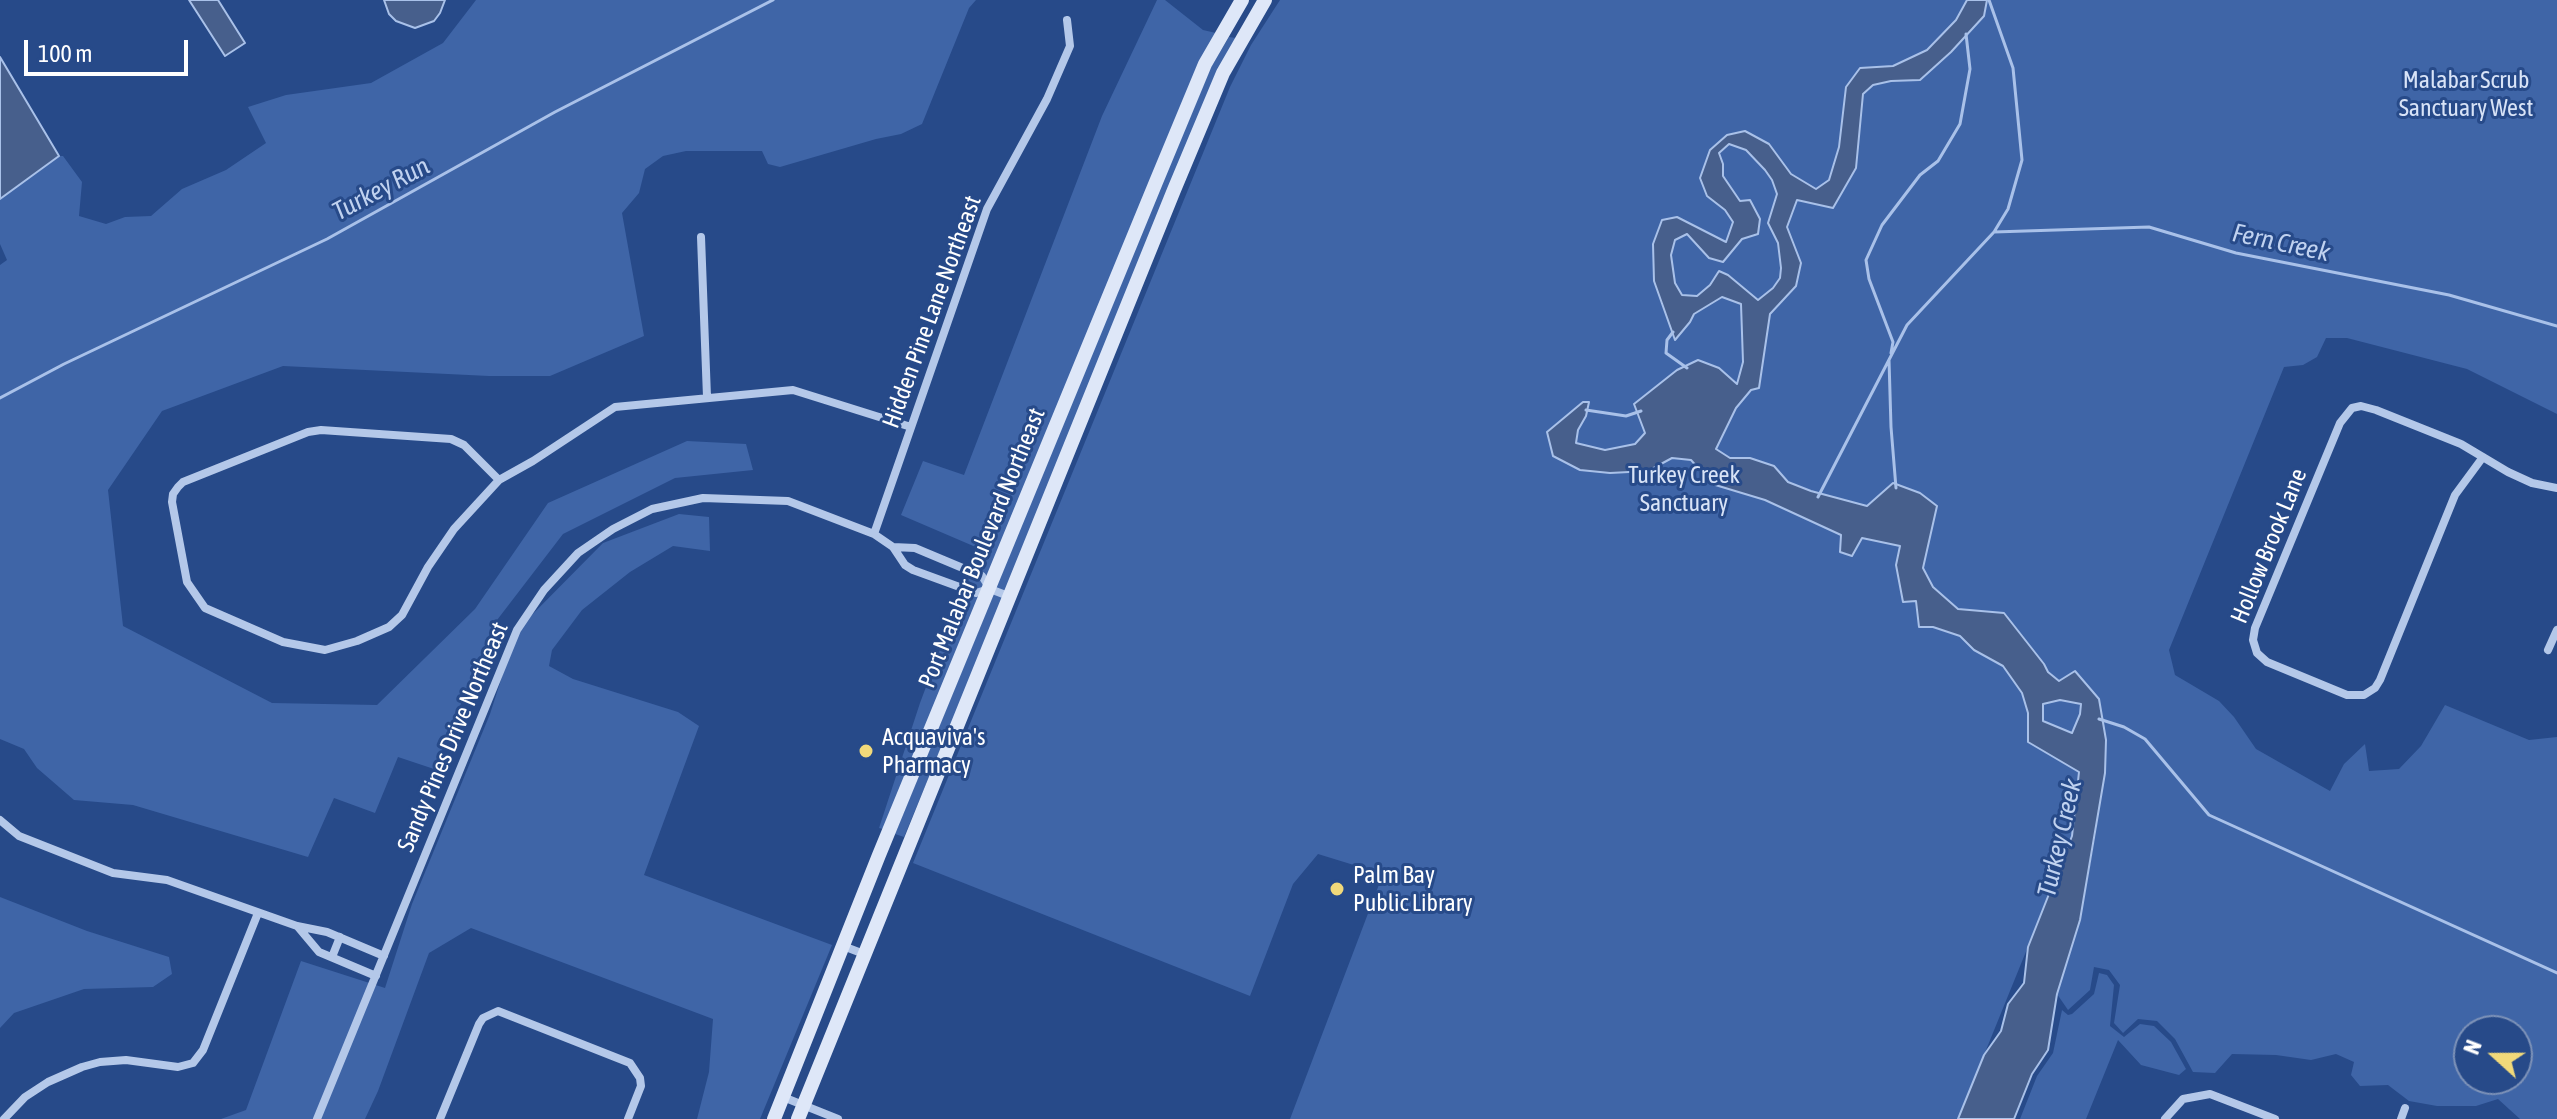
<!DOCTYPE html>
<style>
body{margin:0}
#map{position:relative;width:2557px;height:1119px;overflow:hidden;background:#274a89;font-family:"Asap Condensed",sans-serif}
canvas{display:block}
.north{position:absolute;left:2453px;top:1015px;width:80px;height:80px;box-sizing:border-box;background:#274a89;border:2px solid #7d92b8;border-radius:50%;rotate:291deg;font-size:22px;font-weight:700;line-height:32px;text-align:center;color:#fff}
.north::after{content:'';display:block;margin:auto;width:28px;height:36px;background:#f1d97a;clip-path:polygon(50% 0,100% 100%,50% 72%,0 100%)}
.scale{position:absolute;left:24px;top:40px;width:164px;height:36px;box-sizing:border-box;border:4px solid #fff;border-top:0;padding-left:10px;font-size:24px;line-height:28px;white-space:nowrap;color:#fff;-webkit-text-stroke:6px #274a89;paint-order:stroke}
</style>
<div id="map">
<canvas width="2557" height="1119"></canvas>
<div class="north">N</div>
<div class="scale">100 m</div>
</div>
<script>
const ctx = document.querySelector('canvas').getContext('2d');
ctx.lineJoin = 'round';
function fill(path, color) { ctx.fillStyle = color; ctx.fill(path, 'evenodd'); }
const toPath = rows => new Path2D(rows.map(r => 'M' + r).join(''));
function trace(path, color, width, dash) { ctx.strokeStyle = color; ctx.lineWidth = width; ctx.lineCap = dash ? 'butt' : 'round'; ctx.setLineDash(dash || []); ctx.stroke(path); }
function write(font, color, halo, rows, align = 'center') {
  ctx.font = font + ' "Asap Condensed",sans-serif'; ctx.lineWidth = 6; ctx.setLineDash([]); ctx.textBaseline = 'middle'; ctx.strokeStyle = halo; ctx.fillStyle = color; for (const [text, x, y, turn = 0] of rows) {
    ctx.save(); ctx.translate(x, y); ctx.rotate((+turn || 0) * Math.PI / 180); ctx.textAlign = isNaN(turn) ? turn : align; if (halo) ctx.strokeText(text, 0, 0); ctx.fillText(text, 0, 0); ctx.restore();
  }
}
fill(toPath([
 [476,0,976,0,969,8,922,124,901,134,876,139,780,167,768,164,762,151,686,151,663,156,645,169,639,193,622,213,644,336,550,376,489,376,283,366,162,411,108,490,123,626,272,703,377,705,475,609,548,503,687,441,746,444,753,470,675,478,563,534,494,624,434,769,398,757,375,813,334,798,308,857,133,805,74,800,37,768,24,749,0,739,0,265,7,260,0,244,0,199,59,156,63,156,82,182,79,216,106,224,125,217,151,216,182,189,226,170,266,143,248,107,286,95,371,83,443,43],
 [1157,0,1165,0,1203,30,1216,33,883,829,879,828,920,703,978,548,901,515,923,461,964,475,1102,116],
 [1280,0,2557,0,2557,414,2467,369,2347,338,2326,338,2317,357,2303,365,2284,367,2169,650,2175,675,2219,701,2234,717,2256,749,2330,791,2344,764,2365,744,2369,771,2399,769,2421,746,2445,705,2529,740,2557,737,2557,1119,2520,1119,2498,1099,2476,1106,2437,1106,2409,1101,2388,1085,2360,1086,2351,1075,2354,1062,2336,1054,2311,1060,2276,1055,2232,1054,2215,1073,2193,1072,2175,1039,2157,1021,2138,1019,2123,1033,2114,1023,2120,985,2109,970,2094,967,2090,990,2068,1010,2057,994,2080,920,2096,832,2105,757,1958,1119,1290,1119,1383,874,1318,854,1293,884,1250,996,913,863,1230,87,1251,45],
 [2469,1031,2517,1031,2517,1079,2469,1079],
 [1229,37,1236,38,904,837,895,834,1162,184,1211,67],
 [679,514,709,517,710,551,673,546,630,572,582,610,552,650,549,666,573,679,678,712,699,726,644,875,832,945,760,1119,697,1119,709,1072,713,1019,471,928,429,953,378,1091,365,1119,221,1119,246,1110,301,961,385,988,412,904,490,714,517,630,603,543],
 [0,897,87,931,169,957,172,974,153,987,84,989,14,1013,0,1028],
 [2099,973,2107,975,2114,985,2110,1026,2124,1037,2140,1024,2154,1026,2171,1042,2186,1069,2179,1075,2141,1065,2118,1040,2086,1119,2020,1119,2037,1076,2053,1053,2062,1010,2068,1015,2072,1014,2094,994]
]), '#3f65a7');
const water = toPath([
 [189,0,218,0,245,43,225,56,189,0],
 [384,0,445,0,440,13,434,21,415,28,396,21,389,14,384,0],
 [1967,0,1987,0,1984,16,1951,52,1920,80,1891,81,1873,85,1863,94,1856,168,1833,208,1797,200,1787,227,1801,263,1796,286,1770,314,1759,388,1751,390,1736,408,1716,449,1730,458,1750,458,1774,466,1788,482,1811,491,1867,506,1893,483,1920,493,1937,506,1923,568,1933,587,1958,609,2004,613,2044,664,2048,672,2059,681,2075,671,2099,699,2106,740,2105,773,2080,920,2057,994,2048,1050,2032,1074,2014,1119,1958,1119,1984,1055,2001,1031,2008,1004,2024,983,2028,947,2072,836,2079,772,2028,742,2028,713,2022,693,2003,666,1974,650,1960,636,1933,627,1919,627,1916,601,1903,602,1896,565,1900,546,1862,538,1852,556,1840,552,1841,535,1765,500,1712,484,1691,460,1672,458,1648,471,1610,473,1580,470,1553,456,1547,432,1583,402,1589,402,1586,416,1578,430,1576,443,1605,450,1635,444,1645,433,1634,404,1677,370,1698,360,1719,368,1737,384,1743,362,1741,304,1722,297,1694,314,1690,322,1675,340,1654,281,1653,244,1662,220,1677,217,1726,242,1733,222,1725,210,1707,196,1700,178,1710,150,1727,135,1745,131,1769,144,1791,174,1816,189,1829,180,1839,147,1846,87,1860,68,1893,66,1927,50,1956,20,1967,0],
 [1729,144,1746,150,1765,170,1772,180,1777,194,1768,223,1778,243,1781,268,1780,278,1773,288,1758,300,1728,275,1719,271,1710,285,1697,296,1682,295,1675,283,1671,255,1675,240,1687,234,1709,258,1723,262,1742,239,1758,234,1760,219,1750,200,1740,201,1723,176,1723,164,1719,153,1729,144],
 [2060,700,2081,704,2080,714,2072,733,2043,721,2043,704,2060,700],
 [0,57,59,156,0,199,0,57]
]);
fill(water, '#475f8c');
trace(water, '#a9c1e9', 2);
trace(toPath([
 [1989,0,2013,68,2022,160,2008,209,1994,232],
 [1673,332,1667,340,1666,353,1687,368],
 [1891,353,1893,342,1869,279,1866,260,1882,225,1920,175,1938,161,1960,124,1970,69,1966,34],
 [1889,360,1891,427,1896,488],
 [0,398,64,364,327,239,555,112,773,0],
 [1586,410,1626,416,1641,411],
 [1818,497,1907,325,1994,232,2149,227,2236,253,2449,295,2557,326],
 [2099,719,2124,727,2145,739,2209,815,2557,973]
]), '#a9c1e9', 3);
trace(toPath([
 [701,237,707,397],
 [2483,457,2455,495,2380,680,2375,688,2364,695,2347,695,2267,662,2257,653,2253,640,2255,628,2340,423,2352,408,2361,406,2376,410,2461,444,2508,472,2532,483,2557,488],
 [499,480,454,529,428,567,402,615,389,627,357,641,325,650,283,642,205,608,187,582,172,502,173,494,178,487,183,482,308,432,321,430,451,439,464,445,499,480,533,461,615,407,793,390,911,427],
 [874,534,987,209,1047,99,1070,46,1067,20],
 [893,547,905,565,913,570,976,593,989,589],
 [2548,650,2557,630],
 [0,820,19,836,113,873,167,880,297,926,327,932,384,956],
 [298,927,319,952,376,976],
 [843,946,864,954],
 [332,957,340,937],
 [783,1097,838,1119],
 [4,1119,25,1097,48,1082,82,1067,100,1062,126,1060,178,1067,193,1063,203,1050,258,913],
 [317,1119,517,630,544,590,578,553,613,529,652,509,703,498,788,501,874,534,893,547,915,548,977,574,982,576,990,589,1011,597],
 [440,1119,479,1024,483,1018,498,1011,630,1063,640,1078,641,1086,628,1119],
 [2165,1119,2183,1099,2210,1094,2275,1119],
 [2401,1119,2405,1108]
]), '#b4c8e9', 8);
trace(toPath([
 [774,1119,879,855,1156,182,1205,64,1242,0],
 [798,1119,1174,190,1223,73,1265,0]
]), '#dee7f8', 14);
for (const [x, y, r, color] of [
 [866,751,8,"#f1d97a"],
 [1337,889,8,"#f1d97a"]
]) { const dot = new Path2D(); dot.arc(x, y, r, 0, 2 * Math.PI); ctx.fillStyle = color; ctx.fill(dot); trace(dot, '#274a89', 3); }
write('24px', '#d8e3f7', '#274a89', [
 ["Malabar Scrub",2466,80],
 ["Sanctuary West",2466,108],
 ["Turkey Creek",1684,475],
 ["Sanctuary",1684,503]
]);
write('24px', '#fff', '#274a89', [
 ["Hidden Pine Lane Northeast",932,312,-70],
 ["Hollow Brook Lane",2269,546,-68],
 ["Port Malabar Boulevard Northeast",982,548,-68],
 ["Sandy Pines Drive Northeast",453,737,-67]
]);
write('24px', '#fff', '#274a89', [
 ["Acquaviva's",882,737],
 ["Pharmacy",882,765],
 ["Palm Bay",1353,875],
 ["Public Library",1353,903]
], 'left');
write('italic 26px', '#c0d2f0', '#274a89', [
 ["Turkey Run",381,189,-28],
 ["Fern Creek",2281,243,12],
 ["Turkey Creek",2060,838,-77]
]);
</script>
